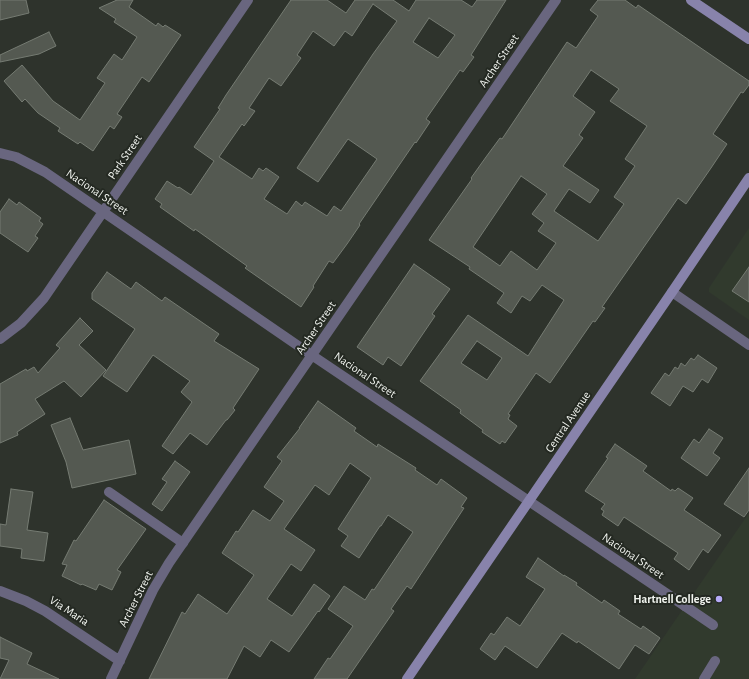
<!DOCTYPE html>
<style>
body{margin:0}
canvas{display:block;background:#2e332c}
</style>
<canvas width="749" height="679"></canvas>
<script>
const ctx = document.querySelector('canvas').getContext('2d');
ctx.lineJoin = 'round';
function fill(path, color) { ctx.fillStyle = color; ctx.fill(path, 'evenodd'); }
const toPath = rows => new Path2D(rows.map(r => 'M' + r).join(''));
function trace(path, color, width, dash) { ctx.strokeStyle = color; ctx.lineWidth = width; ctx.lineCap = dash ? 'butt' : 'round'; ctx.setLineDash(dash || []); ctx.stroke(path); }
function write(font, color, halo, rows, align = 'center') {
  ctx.font = font + ' "Alegreya Sans",sans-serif'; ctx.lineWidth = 4; ctx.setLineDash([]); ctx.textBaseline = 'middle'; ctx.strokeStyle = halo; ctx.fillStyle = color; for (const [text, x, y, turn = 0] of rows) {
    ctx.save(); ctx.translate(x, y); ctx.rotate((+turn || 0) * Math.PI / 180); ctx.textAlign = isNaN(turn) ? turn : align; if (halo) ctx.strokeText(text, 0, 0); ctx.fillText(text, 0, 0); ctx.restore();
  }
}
fill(toPath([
 [749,228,749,320,709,292,709,288],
 [749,513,749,679,635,679,685,606]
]), '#313a2d');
const building = toPath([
 [0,0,26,0,29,13,0,20,0,0],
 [117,0,133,0,129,7,156,26,158,23,163,27,165,25,181,35,149,82,142,77,117,114,122,117,114,129,110,126,93,151,80,142,78,144,58,131,60,128,38,113,25,99,22,102,4,81,22,65,53,101,80,120,105,83,97,78,114,54,122,60,137,37,114,22,116,19,99,8,117,0],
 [291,0,327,0,346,13,355,0,393,0,409,11,416,0,461,0,472,7,477,0,506,0,471,55,474,57,463,72,460,70,426,119,430,122,416,143,415,142,359,224,360,225,347,244,333,263,329,261,313,286,314,287,301,307,245,268,247,266,195,229,194,231,160,207,162,204,155,199,167,181,178,188,179,187,191,195,214,161,194,147,220,109,218,108,226,95,291,0],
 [373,4,397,21,373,54,297,168,318,182,348,139,377,159,341,211,334,206,327,216,305,202,302,206,296,201,287,214,264,199,279,177,266,168,263,171,259,168,252,179,219,157,242,124,244,126,255,111,249,108,269,78,281,86,301,58,297,55,313,31,334,46,345,31,352,36,373,4],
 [429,18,455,35,438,58,413,42,429,18],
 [598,0,625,0,636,8,638,5,749,81,749,85,743,93,741,92,713,134,727,144,711,168,686,204,678,198,602,307,605,308,595,322,593,321,550,383,536,373,508,414,510,415,508,419,517,426,505,443,502,441,500,444,482,432,483,430,460,413,461,410,420,381,468,315,528,356,564,300,542,285,530,301,522,296,511,313,497,303,504,293,469,269,470,267,429,240,472,179,471,178,486,157,500,138,502,139,567,42,576,48,598,16,590,10,598,0],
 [591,70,619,89,610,101,647,126,625,159,635,166,614,197,624,204,598,241,554,211,569,189,590,203,599,190,563,166,583,138,579,135,595,112,573,96,591,70],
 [521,176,547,194,532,214,544,223,538,231,556,243,537,270,511,251,500,266,473,247,521,176],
 [477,341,502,358,487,380,461,363,477,341],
 [49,32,56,46,39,54,0,62,0,55,49,32],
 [9,199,17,205,19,202,41,218,39,221,43,224,35,236,38,238,28,252,0,233,0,212,9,199],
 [414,264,450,289,432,314,435,316,401,366,388,357,383,365,357,347,414,264],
 [749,267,749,302,732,291,749,267],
 [107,272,131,289,136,282,162,301,165,297,219,334,214,341,259,369,233,408,235,410,227,420,226,420,207,445,190,433,173,454,162,446,192,402,181,392,190,381,153,355,127,392,103,376,135,329,92,299,92,293,107,272],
 [80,318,93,331,79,345,106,370,81,397,64,381,35,399,45,414,17,432,18,435,0,443,0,384,26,369,27,371,34,367,38,373,60,348,56,345,80,318],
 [698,355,717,368,708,383,702,379,693,392,683,386,670,406,651,393,665,373,669,376,675,367,678,369,681,363,685,366,691,358,694,360,698,355],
 [318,401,356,428,354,431,377,447,378,444,416,468,415,470,437,485,441,479,467,498,461,507,464,508,411,589,407,586,391,609,394,611,347,679,314,679,328,658,330,659,353,626,328,609,344,586,365,600,372,589,374,590,413,532,388,515,381,526,380,526,359,558,341,546,348,536,338,529,371,478,350,463,329,495,315,485,284,529,315,550,301,571,291,564,267,599,292,616,314,584,330,596,319,612,318,611,289,652,271,640,260,657,244,646,227,679,149,679,182,612,185,614,198,594,227,614,254,575,222,553,236,531,238,532,253,510,270,521,284,501,264,487,282,461,277,457,300,428,299,428,318,401],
 [70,418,83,450,129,440,136,474,72,488,66,462,51,425,70,418],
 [709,429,723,438,713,453,720,458,707,476,681,458,694,439,699,443,709,429],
 [615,444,647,466,643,471,671,491,672,489,675,491,678,488,693,498,684,510,721,535,708,553,703,549,689,570,674,559,678,553,624,517,618,526,602,515,604,511,601,509,605,504,585,491,608,458,606,457,615,444],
 [175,461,190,472,162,511,152,504,167,482,162,479,175,461],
 [749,468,749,510,744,517,724,504,749,468],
 [11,489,33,492,27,530,48,533,44,561,21,558,22,549,0,546,0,524,6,525,11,489],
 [104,500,146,529,117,570,121,572,112,590,99,584,96,590,82,584,81,585,62,576,67,565,62,564,74,540,76,541,104,500],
 [538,558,564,576,564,575,577,583,576,585,602,603,604,600,620,611,618,614,641,629,643,626,660,638,649,654,635,645,619,669,578,641,577,643,562,633,537,668,505,646,495,660,480,649,491,633,494,635,507,617,520,626,545,589,526,577,538,558],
 [0,637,32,653,27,664,59,679,0,679,9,660,0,658,0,637]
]);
fill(building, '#545951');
trace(building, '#757b72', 1);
trace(toPath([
 [109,492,183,543],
 [685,606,713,625],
 [704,679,715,661]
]), '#69667f', 10);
trace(toPath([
 [0,153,16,157,45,172,313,356,685,606],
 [672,292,749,345],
 [0,339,21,323,44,298,248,0],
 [0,591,26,601,45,611,120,661],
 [111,679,153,590,169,563,556,0]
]), '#69667f', 10);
trace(toPath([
 [691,0,749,39],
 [407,679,672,292,749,178]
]), '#8883ab', 10);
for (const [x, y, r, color] of [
 [719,599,4,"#b6abf8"]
]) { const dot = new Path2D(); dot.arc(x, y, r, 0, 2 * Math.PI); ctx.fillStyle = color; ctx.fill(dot); trace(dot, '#242922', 1.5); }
write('12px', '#f2f5f0', '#242922', [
 ["Archer Street",499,61,-56],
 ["Park Street",125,157,-56],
 ["Nacional Street",97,192,34],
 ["Archer Street",316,328,-56],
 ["Nacional Street",365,375,34],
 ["Central Avenue",568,422,-56],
 ["Nacional Street",633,556,34],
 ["Archer Street",136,599,-63],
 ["Via Maria",69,611,33]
]);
write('bold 12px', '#f2f5f0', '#242922', [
 ["Hartnell College",711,599]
], 'right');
</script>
